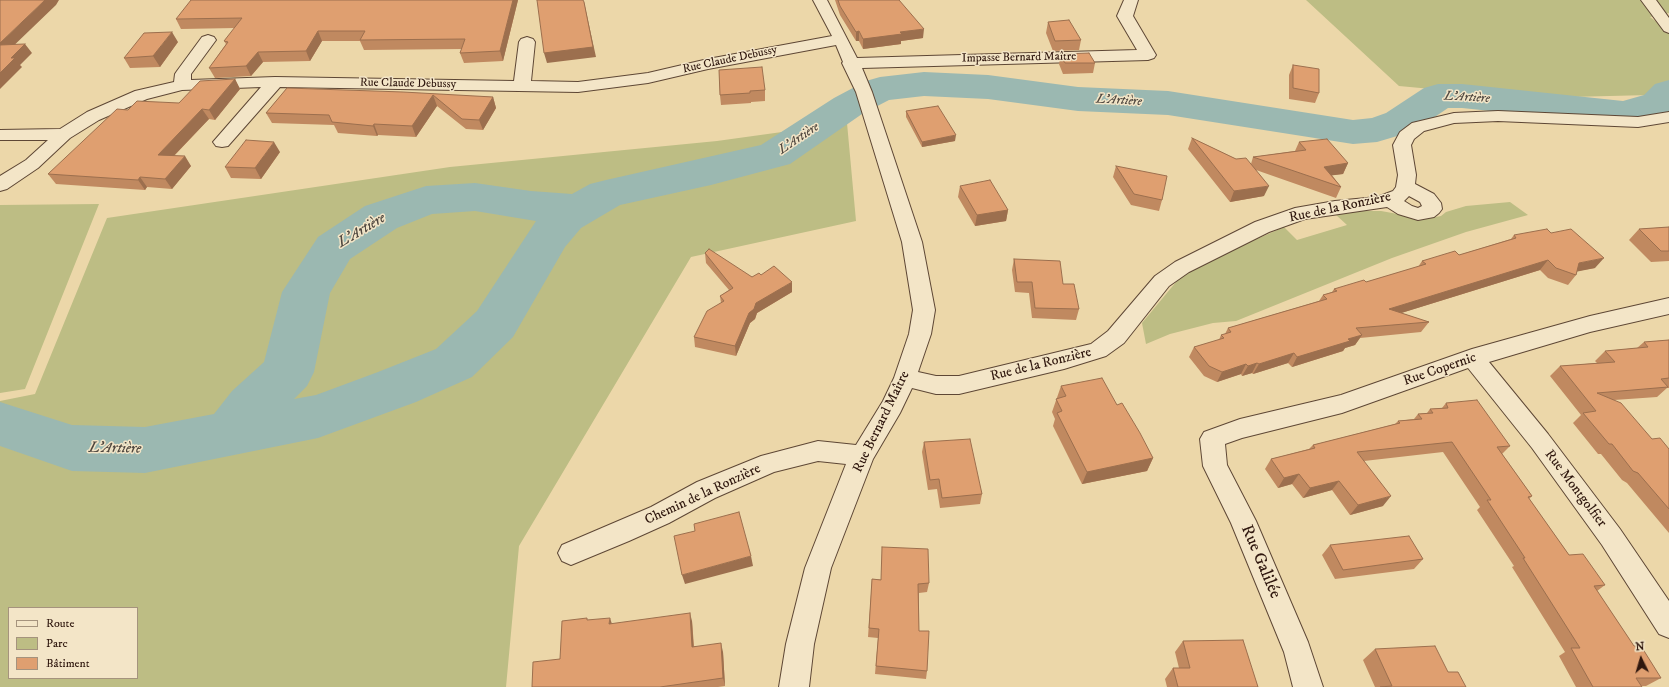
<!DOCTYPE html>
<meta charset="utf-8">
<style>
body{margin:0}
#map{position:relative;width:1669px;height:687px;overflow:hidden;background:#ecd7a9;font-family:"IM FELL DW Pica",serif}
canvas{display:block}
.legend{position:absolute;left:8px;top:607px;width:130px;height:72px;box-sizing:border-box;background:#f3e5c7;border:1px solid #a5937d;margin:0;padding:5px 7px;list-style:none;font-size:12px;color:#2f170e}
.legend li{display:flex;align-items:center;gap:8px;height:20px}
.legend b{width:20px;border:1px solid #a5937d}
.north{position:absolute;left:1621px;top:639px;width:40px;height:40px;-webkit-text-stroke:3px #f3e5c7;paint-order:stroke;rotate:355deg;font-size:11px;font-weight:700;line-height:16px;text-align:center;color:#2f170e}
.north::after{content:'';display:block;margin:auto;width:14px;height:18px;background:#2f170e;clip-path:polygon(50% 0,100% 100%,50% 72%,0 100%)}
</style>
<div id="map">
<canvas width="1669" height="687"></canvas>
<ul class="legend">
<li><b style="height:5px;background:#f3e5c7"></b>Route</li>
<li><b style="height:11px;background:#bdbd84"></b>Parc</li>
<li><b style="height:11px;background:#df9f70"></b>Bâtiment</li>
</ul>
<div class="north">N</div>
</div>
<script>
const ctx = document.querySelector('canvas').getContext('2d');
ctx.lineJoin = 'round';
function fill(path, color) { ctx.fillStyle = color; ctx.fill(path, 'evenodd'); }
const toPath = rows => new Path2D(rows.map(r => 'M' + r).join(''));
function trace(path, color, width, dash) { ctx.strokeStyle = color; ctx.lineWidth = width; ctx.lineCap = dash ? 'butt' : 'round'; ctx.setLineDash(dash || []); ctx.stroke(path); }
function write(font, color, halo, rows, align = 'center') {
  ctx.font = font + ' "IM FELL DW Pica",serif'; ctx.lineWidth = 3; ctx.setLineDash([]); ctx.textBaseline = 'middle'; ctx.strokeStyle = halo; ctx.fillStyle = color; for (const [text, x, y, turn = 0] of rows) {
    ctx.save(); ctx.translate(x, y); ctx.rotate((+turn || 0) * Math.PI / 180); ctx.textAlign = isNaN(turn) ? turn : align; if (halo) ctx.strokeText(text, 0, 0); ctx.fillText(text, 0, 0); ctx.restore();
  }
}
fill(toPath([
 [1306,0,1669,0,1669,13,1650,17,1669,31,1669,87,1650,95,1528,98,1399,86],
 [847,123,856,221,691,257,519,546,506,687,0,687,0,401,35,394,107,218,450,167,717,141],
 [9,608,137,608,137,678,9,678],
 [1510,202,1528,215,1466,232,1392,258,1236,321,1213,323,1170,334,1146,344,1142,323,1181,276,1232,250,1284,227,1297,240,1347,225,1335,214,1359,211,1381,211,1426,219,1441,216,1446,212,1466,206],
 [99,204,25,389,0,393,0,205]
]), '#bdbd84');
fill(toPath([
 [924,72,988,75,1078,87,1168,91,1353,120,1372,118,1386,113,1424,88,1438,84,1462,84,1623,101,1644,95,1655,84,1669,80,1669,112,1625,125,1462,108,1448,108,1414,131,1377,142,1353,144,1168,115,1078,111,988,99,924,96,889,100,862,114,790,164,711,185,620,205,581,228,565,247,513,337,472,377,416,402,318,438,145,473,72,471,0,446,0,402,72,425,145,427,214,414,232,391,264,362,282,292,318,237,365,206,426,186,475,183,531,191,572,194,590,184,606,180,761,145,834,98,866,81,880,77,924,72],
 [475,211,536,221,477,311,436,349,378,372,316,395,294,399,307,386,314,372,330,293,350,259,397,228,432,214,475,211]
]), '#9bb8b1');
const street = toPath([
 [813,0,827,0,857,58,1137,50,1117,16,1124,0,1138,0,1133,16,1156,55,1154,58,1148,60,862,68,872,92,922,242,935,310,931,334,918,372,936,376,959,376,1091,344,1108,331,1155,276,1175,262,1255,222,1295,208,1335,201,1377,197,1393,191,1396,187,1398,175,1393,145,1400,132,1412,123,1454,113,1498,111,1638,117,1669,112,1669,122,1638,127,1498,121,1454,123,1424,131,1414,139,1411,145,1416,175,1415,184,1434,194,1441,203,1442,209,1439,213,1434,217,1418,220,1398,214,1387,207,1305,219,1269,232,1189,272,1169,286,1124,343,1106,356,1064,369,959,394,936,394,912,388,900,413,873,459,831,568,814,644,809,687,779,687,786,644,805,568,846,464,818,461,774,472,715,498,669,523,629,541,571,565,562,561,558,553,562,545,651,507,697,482,761,456,818,441,856,445,883,401,894,378,909,334,913,310,902,242,856,92,842,63,843,62,836,45,708,69,648,83,578,92,280,87,228,146,222,147,216,146,213,142,261,87,182,90,147,99,99,120,70,138,38,168,7,189,0,191,0,176,26,160,48,140,0,140,0,130,60,129,87,112,135,91,174,82,175,74,177,71,202,37,208,35,214,37,216,40,191,74,191,80,275,77,514,81,519,42,521,39,527,37,533,39,535,42,531,81,578,82,648,73,708,59,832,36,813,0],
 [1409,196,1420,202,1422,206,1418,208,1412,206,1404,201,1409,196],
 [1641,0,1656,0,1669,18,1669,33,1664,31,1641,0],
 [1669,298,1669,314,1590,332,1489,362,1548,434,1620,529,1669,601,1669,638,1659,634,1602,545,1532,448,1468,368,1342,413,1242,438,1225,444,1227,465,1256,521,1308,642,1323,687,1293,687,1284,652,1231,523,1203,466,1200,439,1204,432,1240,419,1341,395,1472,349,1590,316,1669,298]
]);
trace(street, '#5e4735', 2);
fill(street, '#f3e5c7');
fill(toPath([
 [518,0,503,61,464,63,460,53,462,49,364,50,360,41,322,41,310,61,263,62,251,76,215,78,209,68,226,44,224,41,235,28,181,29,176,19],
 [835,0,899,0,923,38,901,41,901,44,863,49,859,41,856,41,840,15],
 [1048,22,1081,40,1079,50,1053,51,1046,33],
 [178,42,160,67,130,68,124,58],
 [1061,54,1095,63,1093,73,1063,74,1059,64],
 [1293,65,1319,93,1315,103,1289,99,1289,75],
 [719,70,765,90,765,101,751,102,751,103,721,105,720,95],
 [235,79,240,89,215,120,209,119,174,156,191,166,172,189,147,187,145,190,56,184,48,174,128,110,179,103],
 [287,88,493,97,496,108,483,130,466,129,437,106,416,137,378,135,377,136,338,133,334,125,272,123,266,113],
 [906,111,955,141,922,147,906,117],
 [1192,138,1236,159,1251,164,1253,157,1295,151,1299,142,1348,163,1343,174,1332,175,1341,187,1336,198,1256,170,1264,196,1230,202,1188,149],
 [280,152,261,179,231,178,225,167],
 [1116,166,1162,200,1159,211,1131,205,1113,177],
 [960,186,1008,210,1006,221,975,226,958,197],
 [1669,227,1669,261,1651,262,1629,240,1639,229],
 [1514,235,1595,268,1577,271,1576,275,1568,285,1548,278,1540,270,1401,313,1429,322,1421,332,1360,338,1355,345,1345,348,1343,351,1292,367,1288,363,1253,374,1252,373,1242,376,1241,374,1217,382,1204,376,1189,357,1194,347,1219,340,1221,335,1225,334,1228,328,1319,301,1323,295,1332,292,1334,289,1366,282,1418,267,1422,261,1459,255,1511,239],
 [705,253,752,277,761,275,792,292,757,313,755,319,750,323,736,356,695,347,694,337,721,303,720,296,729,290,706,263],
 [1014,259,1063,284,1079,309,1076,320,1032,318,1029,293,1015,292,1012,270],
 [1669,340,1669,388,1667,388,1657,397,1614,400,1652,439,1669,449,1669,533,1627,483,1622,480,1601,454,1598,454,1573,423,1581,415,1550,376,1560,366,1597,363,1595,361,1605,351,1637,348,1644,342],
 [1061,386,1117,405,1153,458,1147,471,1082,484,1053,426,1055,419,1052,412],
 [1446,403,1510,446,1502,454,1532,496,1529,499,1569,555,1605,585,1597,591,1634,646,1661,678,1646,686,1641,686,1642,687,1576,687,1559,656,1565,652,1512,567,1514,566,1477,510,1480,507,1443,452,1364,461,1383,506,1350,515,1332,490,1303,498,1292,484,1278,488,1265,469,1271,459,1309,449,1313,445,1395,424,1398,421,1414,419,1418,414,1427,413,1430,409,1442,408],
 [924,442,982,494,980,504,940,508,937,489,928,490,922,452],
 [1330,545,1423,559,1414,569,1335,579,1322,555],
 [872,579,929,583,927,592,919,593,919,631,927,671,926,679,875,674,878,638,868,637],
 [588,620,612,624,692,621,694,646,723,652,725,686,718,687,532,687,560,659],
 [1183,641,1258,687,1167,687,1165,679,1173,668,1179,668,1175,652],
 [1375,649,1448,672,1466,687,1375,687,1363,660]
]), '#c08960');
fill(toPath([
 [45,0,59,0,56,5,5,54,0,47,0,43],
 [513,0,518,0,503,61,500,51],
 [584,2,596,57,547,63,544,53],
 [924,29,923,38,901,41,901,44,863,49,863,39,900,32],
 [318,31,322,41,310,61,306,51],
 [859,31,859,41,856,41,856,32],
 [172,32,178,42,160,67,153,56],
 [25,44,32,53,20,65,22,67,0,89,0,73,11,58],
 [258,52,263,62,251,76,246,66],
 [235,79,240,89,215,120,209,110],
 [433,95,437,106,416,137,412,126],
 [493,97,496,108,483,130,479,120],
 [202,109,209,119,165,165,158,155],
 [374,124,378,135,377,136,373,126],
 [956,135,955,141,922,147,922,142],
 [274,142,280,152,261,179,255,168],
 [185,156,191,166,172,189,165,179],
 [1348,163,1343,174,1319,177,1324,167],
 [140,177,147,187,145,190,138,180],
 [1269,186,1264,196,1230,202,1234,191],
 [1008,210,1006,221,975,226,977,215],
 [1604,258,1595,268,1570,273,1579,263],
 [1548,260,1540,270,1382,319,1389,309],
 [792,282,792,292,757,313,755,319,750,323,736,356,735,346,749,313,756,303],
 [1362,335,1355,345,1345,348,1343,351,1292,367,1297,357,1348,339],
 [1294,353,1288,363,1253,374,1259,364],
 [1257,363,1252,373,1242,376,1248,366],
 [1246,364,1241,374,1217,382,1222,372],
 [1153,458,1147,471,1082,484,1087,472],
 [1299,474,1292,484,1278,488,1284,478],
 [1339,481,1332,490,1303,498,1310,488],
 [1391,496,1383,506,1350,515,1358,505],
 [751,556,753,566,685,584,682,575],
 [690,613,692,621,694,655,692,647],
 [610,618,613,627,609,624],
 [721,643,723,652,725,686,723,678]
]), '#9c6f4e');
const building = toPath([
 [0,0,45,0,0,43,0,0],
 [191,0,513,0,500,51,460,53,465,39,360,40,365,31,318,31,306,51,258,52,246,66,209,68,228,42,224,41,242,18,176,19,191,0],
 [537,0,583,0,584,2,593,47,544,53,537,0],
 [838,0,899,0,924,29,900,32,902,34,863,39,859,31,856,32,840,6,838,0],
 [1069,20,1081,40,1055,41,1048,22,1069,20],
 [172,32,153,56,124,58,144,33,172,32],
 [25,44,11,58,15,58,0,73,0,45,25,44],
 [1089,53,1095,63,1065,63,1061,54,1089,53],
 [1293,65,1319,69,1319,93,1293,88,1293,65],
 [762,67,765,90,750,91,750,93,720,95,719,70,762,67],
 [235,79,209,110,202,109,158,155,185,156,165,179,140,177,138,180,48,174,117,109,128,110,137,101,179,103,200,81,235,79],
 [287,88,403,92,493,97,479,120,462,119,433,95,412,126,374,124,373,126,332,122,329,115,266,113,287,88],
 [938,106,956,135,922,142,906,111,938,106],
 [1192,138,1236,159,1246,158,1269,186,1234,191,1192,138],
 [1327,139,1348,163,1324,167,1341,187,1253,157,1306,150,1299,142,1327,139],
 [246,140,274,142,255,168,225,167,246,140],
 [1116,166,1167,176,1162,200,1134,194,1116,166],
 [990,180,1008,210,977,215,960,186,990,180],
 [1669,227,1669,251,1661,251,1639,229,1669,227],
 [1547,229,1551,233,1571,229,1604,258,1579,263,1576,275,1556,268,1548,260,1389,309,1429,322,1356,328,1362,335,1348,339,1350,341,1297,357,1294,353,1259,364,1257,363,1248,366,1246,364,1222,372,1209,366,1194,347,1224,338,1221,335,1231,332,1228,328,1327,299,1323,295,1337,291,1334,289,1364,280,1366,282,1426,264,1422,261,1455,251,1459,255,1516,238,1514,235,1547,229],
 [709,249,752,277,759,273,761,275,774,266,792,282,756,303,754,309,749,313,735,346,694,337,707,311,724,301,720,296,733,288,705,253,709,249],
 [1014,259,1060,261,1063,284,1074,284,1079,309,1035,308,1032,282,1017,282,1014,259],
 [1669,340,1669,378,1661,379,1668,387,1597,393,1621,403,1652,439,1660,438,1669,449,1669,509,1638,473,1633,471,1612,444,1609,444,1583,413,1596,411,1560,366,1615,362,1605,351,1648,347,1644,342,1669,340],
 [1102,378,1117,405,1122,403,1140,433,1153,458,1087,472,1057,413,1062,411,1056,399,1066,396,1061,386,1102,378],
 [1477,400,1510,446,1497,447,1532,496,1528,497,1569,555,1583,554,1605,585,1594,586,1634,646,1641,646,1661,678,1636,678,1642,687,1593,687,1571,648,1580,648,1523,558,1525,558,1487,500,1491,500,1452,442,1357,452,1391,496,1358,505,1339,481,1310,488,1299,474,1284,478,1271,459,1315,448,1313,445,1400,423,1398,421,1422,419,1418,414,1433,413,1430,409,1448,408,1446,403,1477,400],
 [970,439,982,494,942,498,939,479,930,480,924,442,970,439],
 [739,512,751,556,682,575,674,536,695,531,694,524,739,512],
 [1409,536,1423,559,1343,570,1330,545,1409,536],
 [882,547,928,549,929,583,918,584,919,631,929,631,927,671,876,666,879,629,869,628,872,579,881,580,882,547],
 [690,613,692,647,721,643,723,678,660,687,532,687,533,662,560,659,562,621,587,618,587,620,610,618,609,624,690,613],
 [1243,640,1258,687,1178,687,1173,668,1190,668,1183,641,1243,640],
 [1435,646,1448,672,1458,672,1466,687,1380,687,1392,686,1375,649,1435,646]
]);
fill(building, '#df9f70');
trace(building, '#9c6f4e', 1);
write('12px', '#2f170e', '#f3e5c7', [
 ["Impasse Bernard Maître",1019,58,-1],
 ["Rue Claude Debussy",730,60,-12],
 ["Rue Claude Debussy",408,84,1]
]);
write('italic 13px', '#4f473f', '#f3e5c7', [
 ["L'Artière",1467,98,3],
 ["L'Artière",1119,101,3],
 ["L'Artière",799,139,-34]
]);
write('14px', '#2f170e', '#f3e5c7', [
 ["Rue de la Ronzière",1340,208,-12],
 ["Rue de la Ronzière",1041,365,-14],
 ["Rue Copernic",1440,370,-19],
 ["Rue Bernard Maître",882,422,-64],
 ["Rue Montgolfier",1575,489,53],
 ["Chemin de la Ronzière",703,495,-25]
]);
write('italic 15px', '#4f473f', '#f3e5c7', [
 ["L'Artière",362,231,-31],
 ["L'Artière",115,449,1]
]);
write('17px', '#2f170e', '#f3e5c7', [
 ["Rue Galilée",1260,562,67]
]);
</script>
